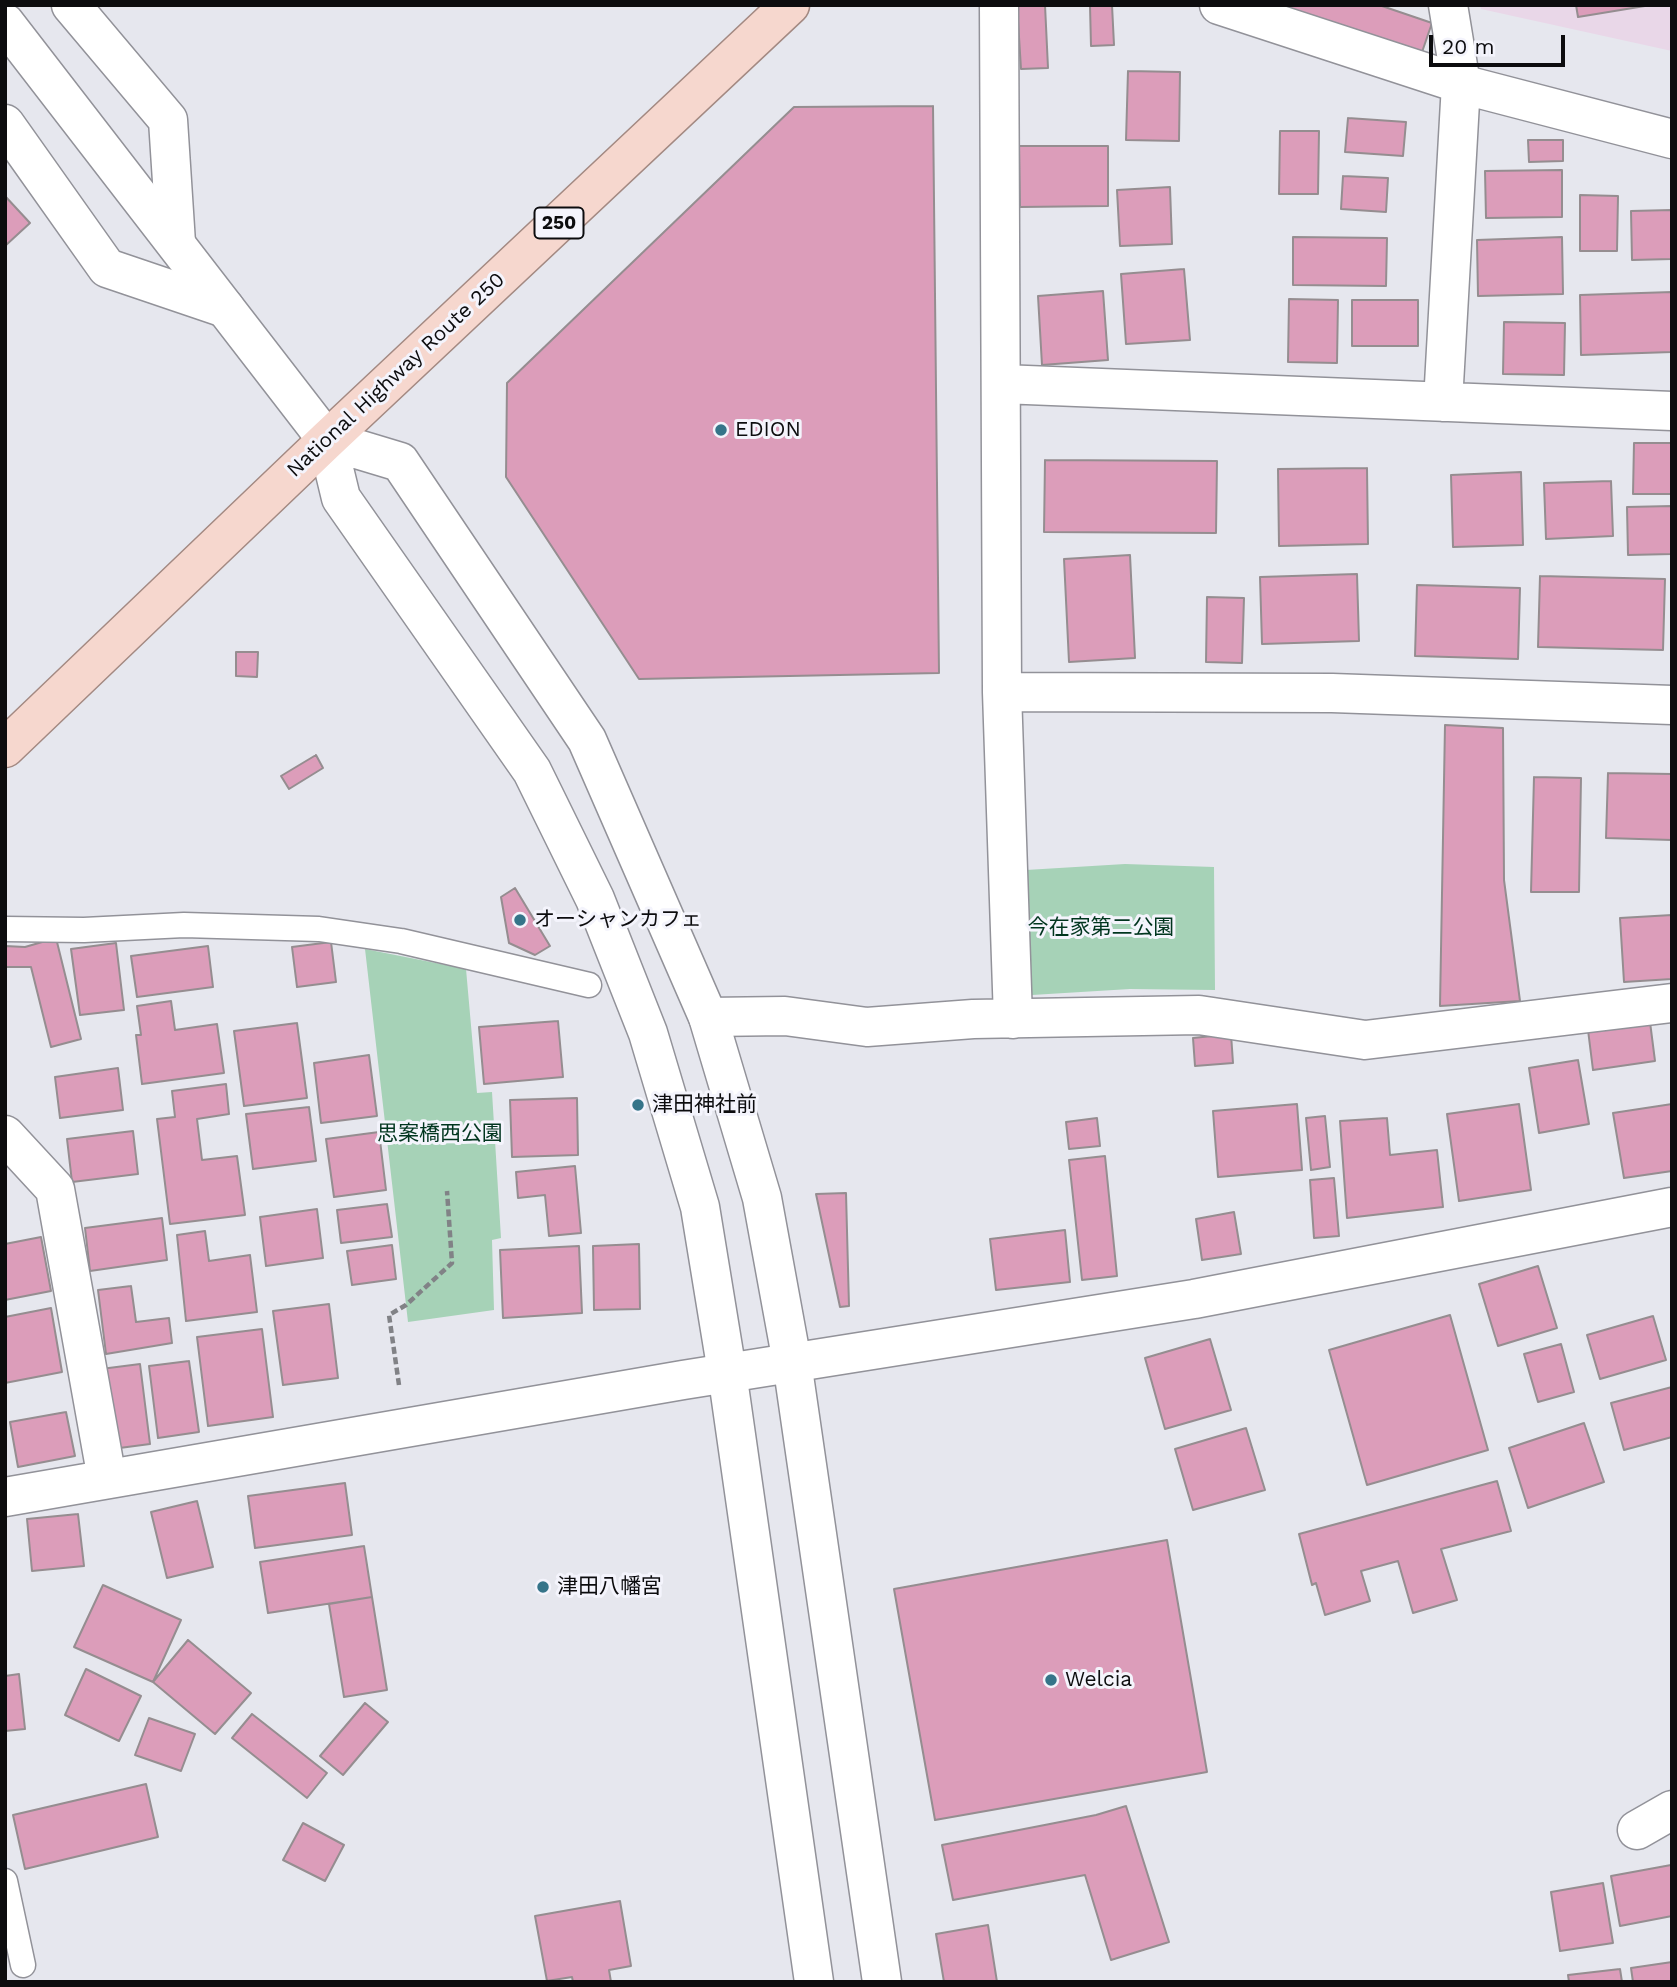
<!DOCTYPE html>
<meta charset="utf-8">
<style>
body{margin:0}
#map{position:relative;width:1677px;height:1987px;overflow:hidden;background:#e6e7ee;font-family:"Work Sans",sans-serif}
canvas{display:block}
.frame{position:absolute;inset:0;border:7px solid #0c0c0e;pointer-events:none}
.scale{position:absolute;left:1429px;top:35px;width:136px;height:32px;box-sizing:border-box;border:4px solid #0c0c0e;border-top:0;padding-left:9px;font-size:21px;line-height:24px;white-space:nowrap;color:#0c0c0e;-webkit-text-stroke:5px #f4f4fc;paint-order:stroke}
</style>
<div id="map">
<canvas width="1677" height="1987"></canvas>
<div class="frame"></div>
<div class="scale">20 m</div>
</div>
<script>
const ctx = document.querySelector('canvas').getContext('2d');
ctx.lineJoin = 'round';
function fill(path, color) { ctx.fillStyle = color; ctx.fill(path, 'evenodd'); }
const toPath = rows => new Path2D(rows.map(r => 'M' + r).join(''));
function trace(path, color, width, dash) { ctx.strokeStyle = color; ctx.lineWidth = width; ctx.lineCap = dash ? 'butt' : 'round'; ctx.setLineDash(dash || []); ctx.stroke(path); }
function write(font, color, halo, rows, align = 'center') {
  ctx.font = font + ' "Work Sans","Noto Sans JP",sans-serif'; ctx.lineWidth = 6; ctx.setLineDash([]); ctx.textBaseline = 'middle'; ctx.strokeStyle = halo; ctx.fillStyle = color; for (const [text, x, y, turn = 0] of rows) {
    ctx.save(); ctx.translate(x, y); ctx.rotate((+turn || 0) * Math.PI / 180); ctx.textAlign = isNaN(turn) ? turn : align; if (halo) ctx.strokeText(text, 0, 0); ctx.fillText(text, 0, 0); ctx.restore();
  }
}
fill(toPath([
 [1480,5,1672,5,1672,51,1481,9]
]), '#e9d7e8');
fill(toPath([
 [1125,864,1214,867,1215,990,1130,989,1032,995,1026,870],
 [365,949,466,969,477,1093,492,1092,501,1238,492,1240,494,1310,408,1322]
]), '#a6d2b7');
const building = toPath([
 [1017,5,1045,5,1048,68,1021,69,1017,5],
 [1112,5,1114,45,1091,46,1090,6,1112,5],
 [1275,5,1379,5,1432,23,1421,55,1275,5],
 [1576,5,1651,5,1578,17,1576,5],
 [1128,71,1180,72,1179,141,1126,140,1128,71],
 [933,106,939,673,639,679,506,477,507,383,794,107,933,106],
 [1348,118,1406,122,1403,156,1345,152,1348,118],
 [1280,131,1319,131,1318,194,1279,194,1280,131],
 [1528,140,1563,140,1563,161,1529,162,1528,140],
 [1019,146,1108,146,1108,206,1020,207,1019,146],
 [1562,170,1562,217,1486,218,1485,171,1562,170],
 [1343,176,1388,178,1386,212,1341,209,1343,176],
 [1170,187,1172,244,1120,246,1117,190,1170,187],
 [1580,195,1618,196,1617,251,1580,251,1580,195],
 [5,196,30,223,5,246,5,196],
 [1672,210,1672,259,1632,260,1631,211,1672,210],
 [1293,237,1387,238,1386,286,1293,285,1293,237],
 [1562,237,1563,294,1478,296,1477,240,1562,237],
 [1184,269,1190,340,1126,344,1121,274,1184,269],
 [1103,291,1108,360,1042,365,1038,296,1103,291],
 [1672,292,1672,352,1581,355,1580,295,1672,292],
 [1289,299,1338,300,1337,363,1288,362,1289,299],
 [1352,300,1418,300,1418,346,1352,346,1352,300],
 [1504,322,1565,323,1564,375,1503,374,1504,322],
 [1634,443,1672,443,1672,494,1633,494,1634,443],
 [1045,460,1217,461,1216,533,1044,532,1045,460],
 [1367,468,1368,544,1279,546,1278,469,1367,468],
 [1521,472,1523,545,1453,547,1451,475,1521,472],
 [1611,481,1613,536,1546,539,1544,483,1611,481],
 [1672,506,1672,554,1628,555,1627,507,1672,506],
 [1130,555,1135,658,1069,662,1064,559,1130,555],
 [1357,574,1359,641,1262,644,1260,577,1357,574],
 [1540,576,1665,579,1663,650,1538,647,1540,576],
 [1417,585,1520,588,1518,659,1415,656,1417,585],
 [1207,597,1244,598,1242,663,1206,662,1207,597],
 [236,652,258,652,257,677,236,676,236,652],
 [1445,725,1503,728,1504,880,1520,1001,1440,1006,1445,725],
 [316,755,323,768,289,789,281,776,316,755],
 [1608,773,1672,774,1672,840,1606,838,1608,773],
 [1534,777,1581,778,1579,892,1531,892,1534,777],
 [515,888,550,946,535,955,509,943,501,897,515,888],
 [1672,915,1672,979,1624,982,1620,918,1672,915],
 [56,938,81,1039,51,1047,31,967,5,967,5,946,25,947,56,938],
 [331,942,336,982,297,987,292,947,331,942],
 [116,943,124,1010,80,1015,71,949,116,943],
 [208,946,213,987,137,997,131,956,208,946],
 [171,1001,175,1030,217,1024,224,1073,142,1084,136,1035,141,1035,137,1006,171,1001],
 [558,1021,563,1077,484,1084,479,1027,558,1021],
 [1650,1022,1655,1061,1593,1070,1588,1030,1650,1022],
 [297,1023,307,1098,244,1106,234,1031,297,1023],
 [1231,1034,1233,1063,1195,1066,1193,1038,1231,1034],
 [369,1055,377,1116,321,1123,314,1063,369,1055],
 [1578,1060,1589,1124,1539,1133,1529,1068,1578,1060],
 [118,1068,123,1110,60,1118,55,1077,118,1068],
 [226,1084,229,1114,197,1119,202,1160,237,1156,245,1215,170,1224,157,1119,175,1117,172,1091,226,1084],
 [577,1098,578,1155,512,1157,510,1100,577,1098],
 [1297,1104,1302,1170,1218,1177,1213,1111,1297,1104],
 [1519,1104,1531,1190,1459,1201,1447,1114,1519,1104],
 [1672,1104,1672,1171,1624,1178,1613,1113,1672,1104],
 [309,1107,316,1161,253,1169,246,1114,309,1107],
 [1325,1116,1330,1167,1311,1170,1306,1118,1325,1116],
 [1097,1118,1100,1146,1069,1149,1066,1122,1097,1118],
 [1387,1118,1390,1155,1437,1150,1443,1207,1347,1218,1340,1121,1387,1118],
 [133,1131,138,1174,72,1182,67,1139,133,1131],
 [379,1132,386,1190,334,1197,326,1139,379,1132],
 [1105,1156,1117,1276,1082,1280,1069,1160,1105,1156],
 [575,1166,581,1233,549,1236,545,1195,518,1198,516,1172,575,1166],
 [1334,1178,1339,1236,1314,1238,1310,1180,1334,1178],
 [846,1193,849,1306,840,1307,816,1194,846,1193],
 [387,1204,392,1237,341,1243,337,1210,387,1204],
 [317,1209,323,1258,266,1266,260,1217,317,1209],
 [1234,1212,1241,1254,1202,1260,1196,1219,1234,1212],
 [162,1218,167,1260,90,1271,85,1228,162,1218],
 [1065,1230,1070,1282,996,1290,990,1239,1065,1230],
 [205,1231,209,1261,250,1255,257,1312,186,1321,177,1235,205,1231],
 [41,1237,51,1291,5,1300,5,1244,41,1237],
 [639,1244,640,1309,594,1310,593,1246,639,1244],
 [392,1245,396,1279,352,1285,347,1251,392,1245],
 [579,1246,582,1313,503,1318,500,1250,579,1246],
 [1538,1266,1557,1328,1498,1346,1479,1284,1538,1266],
 [131,1286,136,1322,169,1318,172,1343,106,1354,98,1290,131,1286],
 [329,1304,338,1378,283,1385,273,1311,329,1304],
 [51,1308,62,1372,5,1383,5,1317,51,1308],
 [1450,1315,1488,1450,1367,1485,1329,1350,1450,1315],
 [1653,1316,1666,1360,1600,1379,1587,1335,1653,1316],
 [262,1329,273,1417,208,1426,197,1337,262,1329],
 [1210,1339,1231,1410,1165,1429,1145,1358,1210,1339],
 [1561,1344,1574,1392,1538,1402,1524,1354,1561,1344],
 [189,1361,199,1432,158,1438,149,1366,189,1361],
 [140,1364,150,1444,112,1449,101,1369,140,1364],
 [1672,1387,1672,1437,1624,1450,1611,1403,1672,1387],
 [66,1412,75,1456,18,1467,10,1422,66,1412],
 [1584,1423,1604,1482,1528,1508,1509,1448,1584,1423],
 [1246,1428,1265,1490,1193,1510,1175,1449,1246,1428],
 [1497,1481,1511,1531,1441,1549,1457,1600,1413,1613,1398,1561,1361,1571,1370,1601,1325,1615,1316,1583,1312,1585,1299,1534,1497,1481],
 [345,1483,352,1535,255,1548,248,1496,345,1483],
 [197,1501,213,1567,167,1578,151,1512,197,1501],
 [78,1514,84,1566,32,1571,27,1519,78,1514],
 [1167,1540,1207,1772,935,1820,894,1589,1167,1540],
 [364,1546,372,1597,268,1613,260,1562,364,1546],
 [103,1585,181,1620,153,1682,74,1647,103,1585],
 [372,1597,387,1690,344,1697,329,1604,372,1597],
 [188,1640,251,1693,215,1734,153,1682,188,1640],
 [86,1669,141,1696,119,1741,65,1715,86,1669],
 [19,1674,25,1729,5,1731,5,1676,19,1674],
 [365,1703,388,1722,343,1775,320,1756,365,1703],
 [252,1714,327,1773,307,1798,232,1738,252,1714],
 [149,1718,195,1734,181,1771,135,1755,149,1718],
 [146,1784,158,1837,25,1869,13,1815,146,1784],
 [1126,1806,1169,1942,1111,1960,1085,1875,953,1900,942,1845,1096,1815,1126,1806],
 [303,1823,344,1845,325,1881,283,1860,303,1823],
 [1671,1865,1672,1916,1620,1926,1611,1876,1671,1865],
 [1603,1883,1613,1943,1560,1951,1551,1892,1603,1883],
 [620,1901,631,1966,609,1970,611,1982,573,1982,572,1977,547,1981,535,1916,620,1901],
 [988,1925,997,1982,944,1982,936,1934,988,1925],
 [1672,1962,1672,1982,1633,1982,1631,1968,1672,1962],
 [1620,1969,1622,1982,1569,1982,1568,1975,1620,1969]
]);
fill(building, '#dc9dba');
trace(building, '#958d90', 2);
const service = toPath([
 [5,929,84,930,184,925,319,929,401,941,589,985],
 [5,1881,23,1965]
]);
const minor = toPath([
 [71,5,168,120,176,243],
 [999,5,1002,692,1332,693,1672,705],
 [1219,5,1461,84,1672,139],
 [5,124,107,268,225,308],
 [1002,384,1672,411],
 [1443,402,1461,84],
 [1002,692,1013,1019],
 [708,1017,785,1016,867,1027,973,1019,1199,1015,1365,1040,1672,1003],
 [5,1135,55,1189,107,1479],
 [5,1497,683,1380,1194,1299,1672,1207],
 [1637,1830,1672,1810]
]);
const tertiary = toPath([
 [1448,5,1461,84],
 [5,23,327,440,341,498,532,771,595,899,648,1033,700,1207,727,1372,814,1982],
 [327,440,400,462,587,740,708,1017,762,1198,792,1362,882,1982]
]);
const trunk = toPath([
 [5,748,327,440,790,5]
]);
trace(service, '#929299', 27);
trace(minor, '#929299', 41);
trace(tertiary, '#929299', 41);
trace(trunk, '#a38982', 41);
trace(toPath([
 [399,1385,389,1315,406,1305,452,1263,447,1191]
]), '#818286', 4.5, [7, 3.5]);
trace(service, '#fff', 24);
trace(minor, '#fff', 38);
trace(tertiary, '#fff', 38);
trace(trunk, '#f6d7ce', 38);
for (const [x, y, r, color] of [
 [721,430,7,"#357489"],
 [520,920,7,"#357489"],
 [638,1105,7,"#357489"],
 [543,1587,7,"#357489"],
 [1051,1680,7,"#357489"]
]) { const dot = new Path2D(); dot.arc(x, y, r, 0, 2 * Math.PI); ctx.fillStyle = color; ctx.fill(dot); trace(dot, '#f4f4fc', 2.5); }
for (const [x, y, w] of [
 [559,223,49]
]) { const box = new Path2D(); box.roundRect(x - w / 2, y - 15.5, w, 31, 5); ctx.fillStyle = '#f4f4fc'; ctx.fill(box); trace(box, '#0c0c0e', 2); }
write('bold 19px', '#0c0c0e', null, [
 ["250",559,223]
]);
write('21px', '#0c0c0e', '#f4f4fc', [
 ["National Highway Route 250",396,375,-43]
]);
write('21px', '#0c0c0e', '#f4f4fc', [
 ["EDION",735,430],
 ["オーシャンカフェ",534,920],
 ["津田神社前",652,1105],
 ["津田八幡宮",557,1587],
 ["Welcia",1065,1680]
], 'left');
write('21px', '#00351e', '#f4f4fc', [
 ["今在家第二公園",1101,928],
 ["思案橋西公園",440,1134]
]);
</script>
